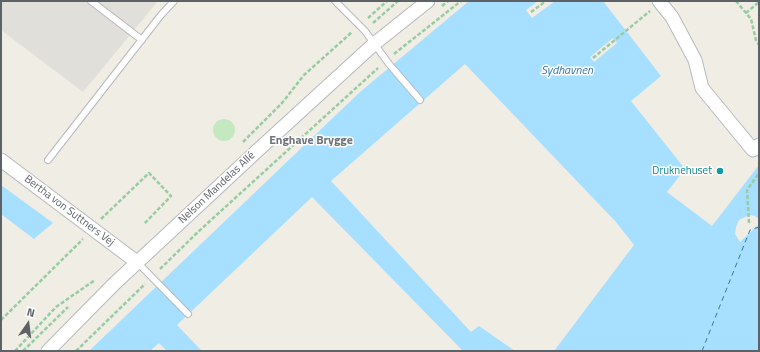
<!DOCTYPE html>
<meta charset="utf-8">
<style>
body{margin:0}
#map{position:relative;width:760px;height:352px;overflow:hidden;background:#f0ede5;font-family:"Titillium Web",sans-serif}
canvas{display:block}
.frame{position:absolute;inset:0;border:2px solid #5d6267;pointer-events:none}
.north{position:absolute;left:8px;top:304px;width:40px;height:40px;-webkit-text-stroke:3px #fff;paint-order:stroke;rotate:14deg;font-size:11px;font-weight:700;line-height:16px;text-align:center;color:#5d6267}
.north::after{content:'';display:block;margin:auto;width:14px;height:18px;background:#5d6267;clip-path:polygon(50% 0,100% 100%,50% 72%,0 100%)}
</style>
<div id="map">
<canvas width="760" height="352"></canvas>
<div class="frame"></div>
<div class="north">N</div>
</div>
<script>
const ctx = document.querySelector('canvas').getContext('2d');
ctx.lineJoin = 'round';
function fill(path, color) { ctx.fillStyle = color; ctx.fill(path, 'evenodd'); }
const toPath = rows => new Path2D(rows.map(r => 'M' + r).join(''));
function trace(path, color, width, dash) { ctx.strokeStyle = color; ctx.lineWidth = width; ctx.lineCap = dash ? 'butt' : 'round'; ctx.setLineDash(dash || []); ctx.stroke(path); }
function write(font, color, halo, rows, align = 'center') {
  ctx.font = font + ' "Titillium Web",sans-serif'; ctx.lineWidth = 3; ctx.setLineDash([]); ctx.textBaseline = 'middle'; ctx.strokeStyle = halo; ctx.fillStyle = color; for (const [text, x, y, turn = 0] of rows) {
    ctx.save(); ctx.translate(x, y); ctx.rotate((+turn || 0) * Math.PI / 180); ctx.textAlign = isNaN(turn) ? turn : align; if (halo) ctx.strokeText(text, 0, 0); ctx.fillText(text, 0, 0); ctx.restore();
  }
}
fill(toPath([
 [1,1,158,1,83,92,1,30]
]), '#e1dfda');
fill(toPath([
 '213 130a11 11 0 1 1 22 0a11 11 0 1 1-22 0Z'
]), '#c4e9c0');
fill(toPath([
 [469,1,603,1,661,76,631,101,685,169,667,192,712,226,759,165,759,351,554,351,634,245,616,222,465,64,331,181,471,332,479,326,515,351,463,351,312,197,177,325,202,351,167,351,159,343,150,351,89,351,360,92],
 [1,185,53,223,34,239,1,214]
]), '#a6dfff');
fill(toPath([
 [538,1,555,1,532,18,526,10],
 [613,38,617,43,594,62,590,57],
 [749,215,755,216,759,219,759,224,740,242,735,234,736,227,739,220]
]), '#f0ede5');
trace(toPath([
 [702,351,750,230,759,227]
]), '#3776a6', 1, [5, 4]);
const service = toPath([
 [91,1,142,40],
 [335,1,365,31,389,64,420,100],
 [48,160,161,15,174,1],
 [138,263,188,314]
]);
const minor = toPath([
 [659,1,672,17,695,60,702,88,753,150,759,145],
 [1,160,138,263],
 [48,351,114,284,258,150,374,44,428,1]
]);
trace(service, '#b6b9bd', 8);
trace(minor, '#b6b9bd', 15);
trace(toPath([
 [736,1,751,19,756,40,759,45],
 [442,6,448,1],
 [531,12,546,1],
 [746,13,759,2],
 [368,18,387,1],
 [373,23,398,1],
 [394,54,461,1],
 [593,58,650,11],
 [243,142,282,103,304,75,352,32],
 [101,219,149,173,171,196,144,224],
 [749,223,747,190,759,173],
 [160,269,199,231,378,68],
 [1,320,83,239],
 [15,351,56,307,95,280],
 [23,351,68,307],
 [76,351,145,284]
]), '#99cba3', 2.5, [4, 2]);
trace(service, '#fff', 6);
trace(minor, '#fff', 13);
for (const [x, y, r, color] of [
 [720,171,4,"#0f9aa8"]
]) { const dot = new Path2D(); dot.arc(x, y, r, 0, 2 * Math.PI); ctx.fillStyle = color; ctx.fill(dot); trace(dot, '#fff', 1.5); }
write('11px', '#0d838f', '#fff', [
 ["Druknehuset",712,171]
], 'right');
write('11px', '#5d6267', '#fff', [
 ["Nelson Mandelas Allé",217,188,-43],
 ["Bertha von Suttners Vej",69,211,37]
]);
write('italic 12px', '#3776a6', '#fff', [
 ["Sydhavnen",567,71]
]);
write('bold 12px', '#6e7479', '#fff', [
 ["Enghave Brygge",311,141]
]);
</script>
